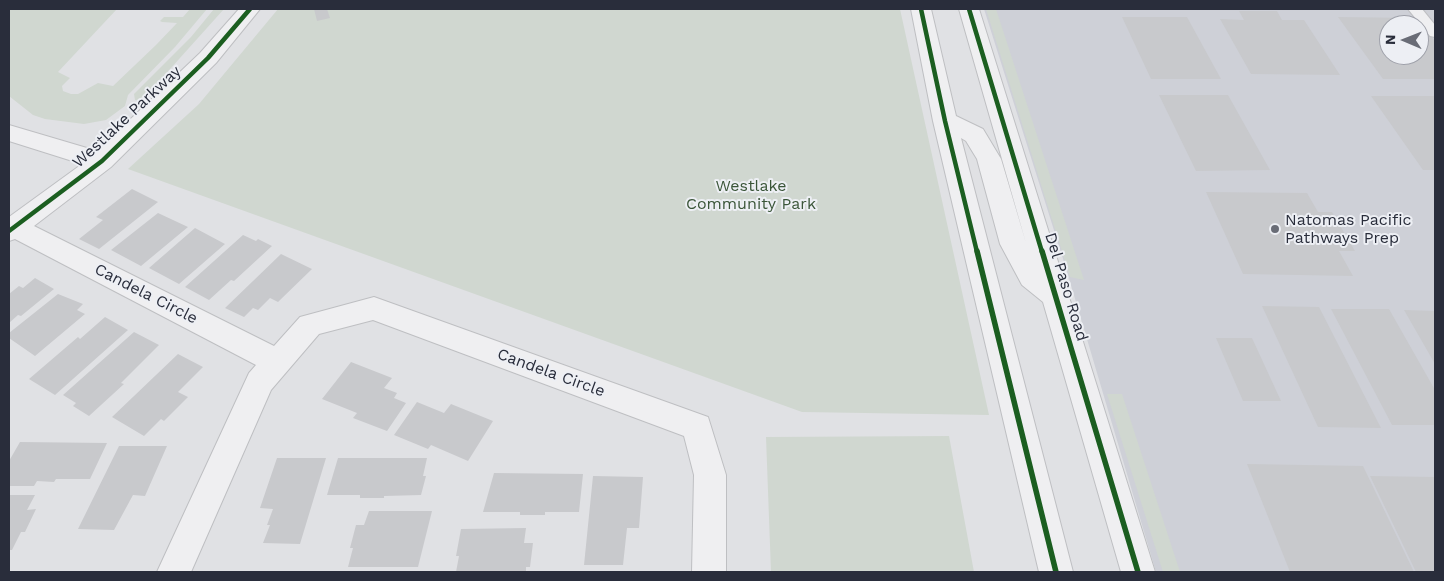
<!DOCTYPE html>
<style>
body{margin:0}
#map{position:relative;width:1444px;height:581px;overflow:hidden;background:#e0e1e4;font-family:"Work Sans",sans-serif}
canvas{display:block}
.frame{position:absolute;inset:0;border:10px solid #292d3b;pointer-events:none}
.north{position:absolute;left:1379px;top:15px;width:50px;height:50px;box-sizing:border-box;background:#edeff4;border:1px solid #9fa1aa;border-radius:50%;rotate:271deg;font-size:14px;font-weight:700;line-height:20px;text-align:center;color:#292d3b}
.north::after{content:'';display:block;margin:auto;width:18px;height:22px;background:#696c76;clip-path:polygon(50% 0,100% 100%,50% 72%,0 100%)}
</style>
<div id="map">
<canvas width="1444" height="581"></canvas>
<div class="frame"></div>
<div class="north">N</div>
</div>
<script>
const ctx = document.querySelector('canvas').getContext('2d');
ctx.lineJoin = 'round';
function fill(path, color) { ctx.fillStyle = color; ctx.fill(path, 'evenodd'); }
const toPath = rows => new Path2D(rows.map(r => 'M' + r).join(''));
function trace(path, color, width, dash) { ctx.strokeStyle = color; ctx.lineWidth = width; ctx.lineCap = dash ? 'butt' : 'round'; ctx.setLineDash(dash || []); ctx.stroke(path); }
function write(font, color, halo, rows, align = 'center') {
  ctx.font = font + ' "Work Sans",sans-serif'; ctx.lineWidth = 4; ctx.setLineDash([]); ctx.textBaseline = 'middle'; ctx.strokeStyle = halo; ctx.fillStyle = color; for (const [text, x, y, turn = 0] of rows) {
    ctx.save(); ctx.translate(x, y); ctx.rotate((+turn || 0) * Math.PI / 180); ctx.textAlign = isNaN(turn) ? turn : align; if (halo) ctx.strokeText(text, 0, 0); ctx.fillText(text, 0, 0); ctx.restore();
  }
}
fill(toPath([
 [984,9,1435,9,1435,572,1156,572,1065,265],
 [1389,25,1419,25,1419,55,1389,55]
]), '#ced0d7');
fill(toPath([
 [9,9,117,9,58,72,70,78,62,86,63,91,71,94,78,94,98,83,113,86,156,45,177,23,162,22,160,21,164,17,183,17,190,9,207,9,175,47,128,95,125,106,106,120,84,124,45,119,33,115,9,96],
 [214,9,224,9,162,78,138,101,135,100,134,94,191,37],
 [278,9,900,9,989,415,802,412,128,169,199,104],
 [986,9,996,9,1084,280,1070,277],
 [1107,394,1122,394,1180,572,1163,572],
 [949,436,974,572,771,572,766,437]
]), '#d0d7d0');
fill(toPath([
 [314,9,327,9,330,18,317,21],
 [1239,11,1277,11,1282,20,1304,20,1340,75,1251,74,1220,19,1244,20],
 [1122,17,1187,17,1221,79,1151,79],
 [1338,17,1416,18,1435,41,1435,79,1383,79],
 [1389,25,1419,25,1419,55,1389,55],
 [1159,95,1228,95,1270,170,1196,171],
 [1371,96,1435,96,1435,170,1423,170],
 [132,189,158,202,99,249,79,239,103,220,96,217],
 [1206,192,1307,193,1318,212,1332,212,1355,251,1339,251,1353,276,1243,274],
 [158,213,188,227,141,266,111,250],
 [195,228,225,244,179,284,149,268],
 [243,235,256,241,258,239,272,246,234,281,231,280,209,300,185,287],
 [281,254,312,269,278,302,270,298,258,310,253,308,244,317,225,308],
 [35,278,54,289,21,316,18,315,9,323,9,294,19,286,23,288],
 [58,294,83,304,77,310,85,314,35,356,9,338,9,333],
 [1262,306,1319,307,1381,428,1318,427],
 [1331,309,1389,309,1435,390,1435,425,1392,425],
 [1404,310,1435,311,1435,364],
 [105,317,128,330,55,395,29,379,78,337,80,339],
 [134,332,159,345,121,383,124,384,89,416,73,406,76,403,63,395],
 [1216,338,1252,338,1281,401,1243,401],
 [178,354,203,367,178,392,188,397,164,421,161,419,144,436,112,417],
 [351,362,392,378,384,388,397,393,394,398,406,403,387,431,353,418,357,413,322,399],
 [417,402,444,413,451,404,493,421,468,461,431,445,428,449,394,435],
 [20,442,107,443,90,479,56,479,54,482,37,481,34,486,9,486,9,461],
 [119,446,167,446,145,496,133,495,114,530,78,529],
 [277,458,326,458,300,544,263,543,270,525,267,525,273,509,260,508],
 [338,458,427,458,423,476,426,476,421,495,384,496,384,498,360,498,360,495,327,495],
 [1247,464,1363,466,1414,572,1290,572],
 [494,473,583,474,579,512,545,512,545,515,520,515,520,512,483,512],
 [593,476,643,477,639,528,627,528,623,565,584,565],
 [1370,476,1435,477,1435,572,1416,572],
 [9,495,35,495,27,510,36,509,25,532,21,532,12,550,9,550],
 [369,511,432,511,418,567,348,567,353,548,350,548,356,525,364,525],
 [526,528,524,543,533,543,530,567,526,567,526,572,456,572,459,556,456,556,461,529]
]), '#c8c9cc');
const service = toPath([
 [1408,9,1422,9,1435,25,1435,37,1430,36,1408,9]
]);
const minor = toPath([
 [239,9,260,9,216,63,111,167,34,226,274,346,300,317,374,297,708,417,726,475,726,572,692,572,694,475,684,436,373,320,319,334,271,390,191,572,157,572,249,373,256,365,15,239,9,241,9,217,82,164,9,141,9,125,97,151,200,53,239,9]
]);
const tertiary = toPath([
 [911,9,931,9,956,116,983,129,1001,159,1026,243,959,9,979,9,1155,572,1121,572,1043,302,1022,285,1000,244,977,159,966,141,961,138,1073,572,1039,572,933,121,911,9]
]);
trace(service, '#bebfc2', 2);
trace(minor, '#bebfc2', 2);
trace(tertiary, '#bebfc2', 2);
fill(service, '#efeff1');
fill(minor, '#efeff1');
fill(tertiary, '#efeff1');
trace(toPath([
 [921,9,945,121,977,252],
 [969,9,1042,252],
 [9,231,102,161,208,58,250,9]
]), '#1b5e20', 4.5);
trace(toPath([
 [977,251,1056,572],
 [1042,251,1138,572]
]), '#1b5e20', 5.5);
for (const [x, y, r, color] of [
 [1275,229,5,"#696c76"]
]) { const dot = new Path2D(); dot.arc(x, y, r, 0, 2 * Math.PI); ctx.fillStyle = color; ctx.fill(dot); trace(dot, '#edeff4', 2); }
write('16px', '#292d3b', '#edeff4', [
 ["Westlake Parkway",127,117,-43],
 ["Del Paso Road",1066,287,73],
 ["Candela Circle",146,294,27],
 ["Candela Circle",551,373,20]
]);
write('16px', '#3a5538', '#edeff4', [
 ["Westlake",751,186],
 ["Community Park",751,204]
]);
write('16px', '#292d3b', '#edeff4', [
 ["Natomas Pacific",1285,220],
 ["Pathways Prep",1285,238]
], 'left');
</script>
